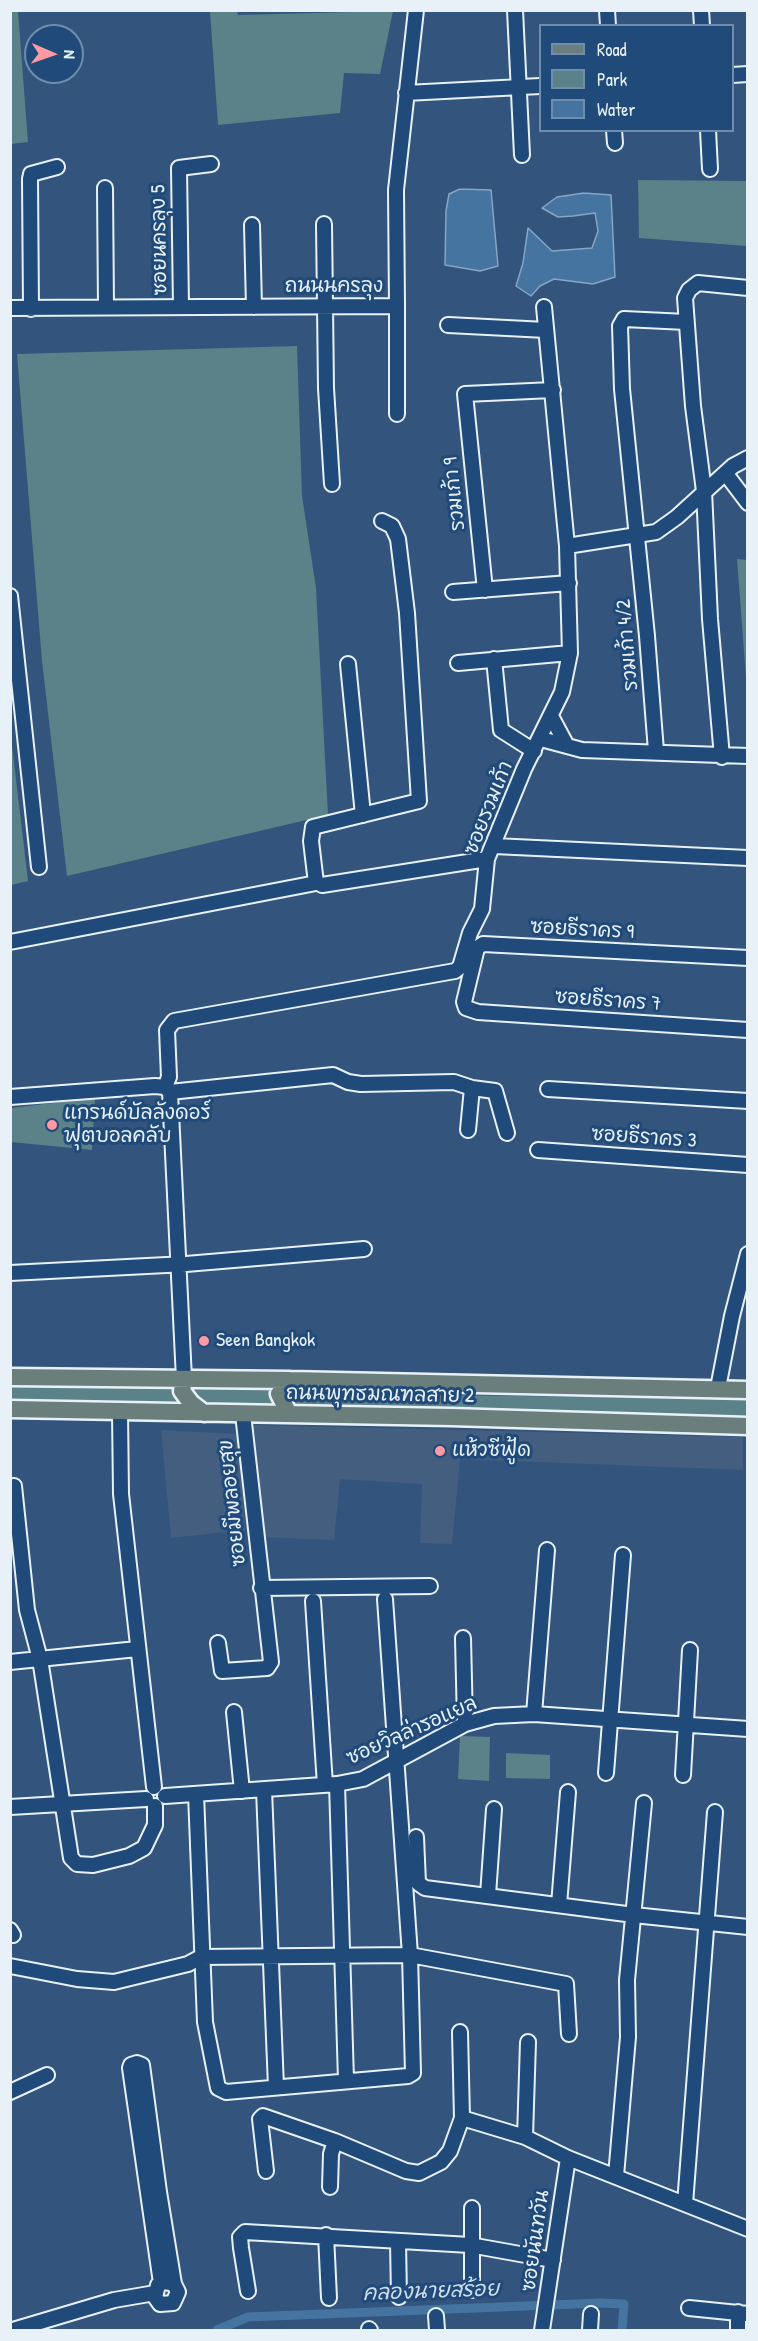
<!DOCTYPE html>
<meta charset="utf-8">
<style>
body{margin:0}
#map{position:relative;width:758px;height:2341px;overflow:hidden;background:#33547c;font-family:"Patrick Hand",sans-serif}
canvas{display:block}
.frame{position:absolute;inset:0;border:12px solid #e8f1f8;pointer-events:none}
.legend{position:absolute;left:539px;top:24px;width:195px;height:108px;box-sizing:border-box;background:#1f4a7a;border:2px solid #6f8dac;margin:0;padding:8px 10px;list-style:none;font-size:18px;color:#e8f1f8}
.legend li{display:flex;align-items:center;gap:12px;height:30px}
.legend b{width:30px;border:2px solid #6f8dac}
.north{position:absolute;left:24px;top:24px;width:60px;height:60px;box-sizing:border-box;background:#1f4a7a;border:2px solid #6f8dac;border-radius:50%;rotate:92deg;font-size:16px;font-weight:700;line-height:24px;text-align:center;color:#e8f1f8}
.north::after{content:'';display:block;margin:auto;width:21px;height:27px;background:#ff9aa2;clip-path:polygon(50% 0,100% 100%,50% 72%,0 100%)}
</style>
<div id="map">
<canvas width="758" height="2341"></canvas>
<div class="frame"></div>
<ul class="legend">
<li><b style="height:8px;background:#6a7f7c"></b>Road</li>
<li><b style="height:16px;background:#5b8288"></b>Park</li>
<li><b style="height:16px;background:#4574a1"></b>Water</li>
</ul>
<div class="north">N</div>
</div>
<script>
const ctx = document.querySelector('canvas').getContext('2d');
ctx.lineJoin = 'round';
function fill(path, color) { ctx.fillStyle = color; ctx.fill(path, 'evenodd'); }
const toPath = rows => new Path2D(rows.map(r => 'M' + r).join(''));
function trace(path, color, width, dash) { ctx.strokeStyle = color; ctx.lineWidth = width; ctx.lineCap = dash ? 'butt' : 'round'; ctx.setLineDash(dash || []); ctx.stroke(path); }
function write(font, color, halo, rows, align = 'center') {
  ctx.font = font + ' "Patrick Hand","Playpen Sans Thai",sans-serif'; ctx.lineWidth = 6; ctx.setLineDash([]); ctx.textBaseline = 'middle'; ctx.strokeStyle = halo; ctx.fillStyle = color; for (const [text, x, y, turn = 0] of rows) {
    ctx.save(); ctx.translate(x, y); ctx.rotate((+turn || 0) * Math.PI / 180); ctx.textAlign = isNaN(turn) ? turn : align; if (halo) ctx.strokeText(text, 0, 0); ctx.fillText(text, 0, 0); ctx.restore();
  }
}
fill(toPath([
 [251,1425,743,1437,743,1470,460,1459,452,1544,420,1543,422,1484,340,1479,334,1540,260,1537],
 [161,1430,239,1434,245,1530,171,1538]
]), '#445e80');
fill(toPath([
 [11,10,18,11,28,142,11,144],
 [210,11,237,11,238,15,393,11,380,74,344,73,340,113,218,125],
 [638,180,747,181,747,246,639,238],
 [297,346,302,496,316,588,328,815,67,876,42,661,17,354],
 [737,559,747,560,747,691],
 [10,728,28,881,11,885,10,885],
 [95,1098,92,1150,11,1142,11,1108],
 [11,1383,173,1387,184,1407,11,1403],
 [195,1386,271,1388,275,1406,198,1404,188,1390],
 [292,1393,747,1399,748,1419,294,1406,284,1395],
 [460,1736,490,1737,489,1781,458,1779],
 [506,1753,550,1755,550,1779,506,1778]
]), '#5b8288');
const water = toPath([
 [460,189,491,190,498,266,480,271,445,265,446,211,449,194,460,189],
 [584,193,611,195,615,277,593,284,554,279,540,286,531,296,516,286,523,263,528,228,552,251,592,248,598,231,595,213,573,216,558,217,542,208,557,197,584,193]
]);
fill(water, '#4574a1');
trace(water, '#86a6c4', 1.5);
trace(toPath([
 [217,2330,248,2317,601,2303,624,2304,622,2330]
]), '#4574a1', 9);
const minor = toPath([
 [515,10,522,155],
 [607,10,608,26],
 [701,10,702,26],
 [732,75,748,74],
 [406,93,540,86],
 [614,130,615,143],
 [708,130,710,169],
 [105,188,106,307],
 [324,224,326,388,332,484],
 [252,225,254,307],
 [181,307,179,168,211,164],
 [10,308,397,306,396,190,416,10],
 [31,309,30,179,31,174,57,167],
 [448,325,546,330],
 [397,414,397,306],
 [726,474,748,503],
 [567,546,656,532,677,517,733,466,748,458],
 [485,590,465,394,553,390],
 [453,592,569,583],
 [10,596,39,867],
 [494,659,501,730,534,751],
 [458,663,570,653],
 [348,664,363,815],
 [551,716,567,746],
 [541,739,582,750,748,756],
 [656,751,647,636,622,389,620,326,624,319,686,322],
 [722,757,710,619,704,491,693,406,685,298,689,290,698,283,748,288],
 [494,846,748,858],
 [322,885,487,859],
 [10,942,316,883,311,841,313,827,419,801,407,613,398,539,392,526,382,521],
 [748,958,483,944,477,948,464,1002,466,1008,478,1012,748,1030],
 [165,1087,169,1077,167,1030,174,1021,455,971,460,967,470,933,482,909,487,859,524,769,562,692,570,653,567,546,544,307],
 [472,1088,495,1091,507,1133],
 [548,1089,748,1101],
 [170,1092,333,1075,348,1082,361,1084,454,1082,472,1088,468,1130],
 [10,1097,155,1086,165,1087,170,1092,184,1379],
 [538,1150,748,1165],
 [10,1273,186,1264,364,1249],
 [718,1388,732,1316,748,1254],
 [120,1412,121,1494,154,1787],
 [14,1486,27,1610,40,1659,71,1858,77,1864,93,1865,129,1856,144,1848,155,1825,155,1806],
 [261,1588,430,1586],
 [313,1601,325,1785],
 [463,1638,465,1724],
 [218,1643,222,1671,267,1668,271,1662,243,1414],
 [10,1662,137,1649],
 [234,1712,242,1791],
 [534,1714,547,1550],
 [606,1773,623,1555],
 [683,1775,690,1650],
 [337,1784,346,2080],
 [264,1790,276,2087],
 [196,1794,205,2022,218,2088,226,2092,408,2076,413,2073,410,1955,385,1599],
 [165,1796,337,1784,363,1779,465,1724,494,1716,534,1714,748,1729],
 [10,1807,146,1799],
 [416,1837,418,1883,425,1888,634,1915,748,1927],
 [488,1895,494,1809],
 [559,1905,568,1792],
 [10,1930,13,1935],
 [10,1966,77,1979,114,1982,188,1964,201,1957,410,1955,566,1984,569,2034],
 [10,2092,47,2075],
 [462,2118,525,2137,568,2158,748,2229],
 [525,2137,528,2042],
 [266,2171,260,2119,263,2116,335,2141,406,2171,419,2173,441,2162,450,2151,462,2118,460,2032],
 [616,2176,628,2037,627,1980,644,1803],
 [330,2187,331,2154,335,2141],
 [685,2204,715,1812],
 [472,2208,472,2290],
 [326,2235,329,2298],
 [398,2241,399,2297],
 [161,2283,130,2068,131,2065,137,2063,142,2065,159,2192,174,2284,178,2292,173,2303,160,2304,155,2297,158,2285,164,2282,174,2284],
 [248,2291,241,2248,240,2237,245,2232,470,2245,553,2260],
 [689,2308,748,2314],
 [436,2316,437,2330],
 [369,2329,370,2330],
 [13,2330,114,2300,155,2293],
 [542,2330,568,2158],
 [590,2330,591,2314],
 [738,2330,738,2312]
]);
const major = toPath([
 [10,1377,290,1380,748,1390],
 [184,1379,182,1391,191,1403,204,1413],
 [10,1409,451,1417,748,1426],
 [289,1414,279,1394,290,1380]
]);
trace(minor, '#e8f1f8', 18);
trace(major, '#e8f1f8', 21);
trace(minor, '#1f4a7a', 14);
trace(major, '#6a7f7c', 16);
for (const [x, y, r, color] of [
 [52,1125,6,"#ff9aa2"],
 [204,1341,6,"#ff9aa2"],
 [440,1451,6,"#ff9aa2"]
]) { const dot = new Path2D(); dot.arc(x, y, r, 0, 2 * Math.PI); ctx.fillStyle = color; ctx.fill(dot); trace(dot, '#1f4a7a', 2); }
write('20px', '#e8f1f8', '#1f4a7a', [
 ["ซอยนครลุง 5",160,240,-91],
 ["ถนนนครลุง",334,287],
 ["รวมเก้า 9",455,494,-96],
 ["รวมเก้า 4/2",628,645,-95],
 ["ซอยรวมเก้า",489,808,-68],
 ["ซอยธีราคร 9",582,930,3],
 ["ซอยธีราคร 7",608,1001,4],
 ["ซอยธีราคร 3",644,1138,4],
 ["ถนนพุทธมณฑลสาย 2",380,1395,1],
 ["ซอยมีพลอยสุข",233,1503,-96],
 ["ซอยวิลล่ารอแยล",412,1731,-24],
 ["ซอยนันทวัน",536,2241,-82]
]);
write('20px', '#e8f1f8', '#1f4a7a', [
 ["แกรนด์บัลลังดอร์",64,1114],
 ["ฟุตบอลคลับ",64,1137],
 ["Seen Bangkok",216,1341],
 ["แห้วซีฟู้ด",452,1451]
], 'left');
write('italic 21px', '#d0deeb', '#1f4a7a', [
 ["คลองนายสร้อย",431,2292,-2]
]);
</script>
